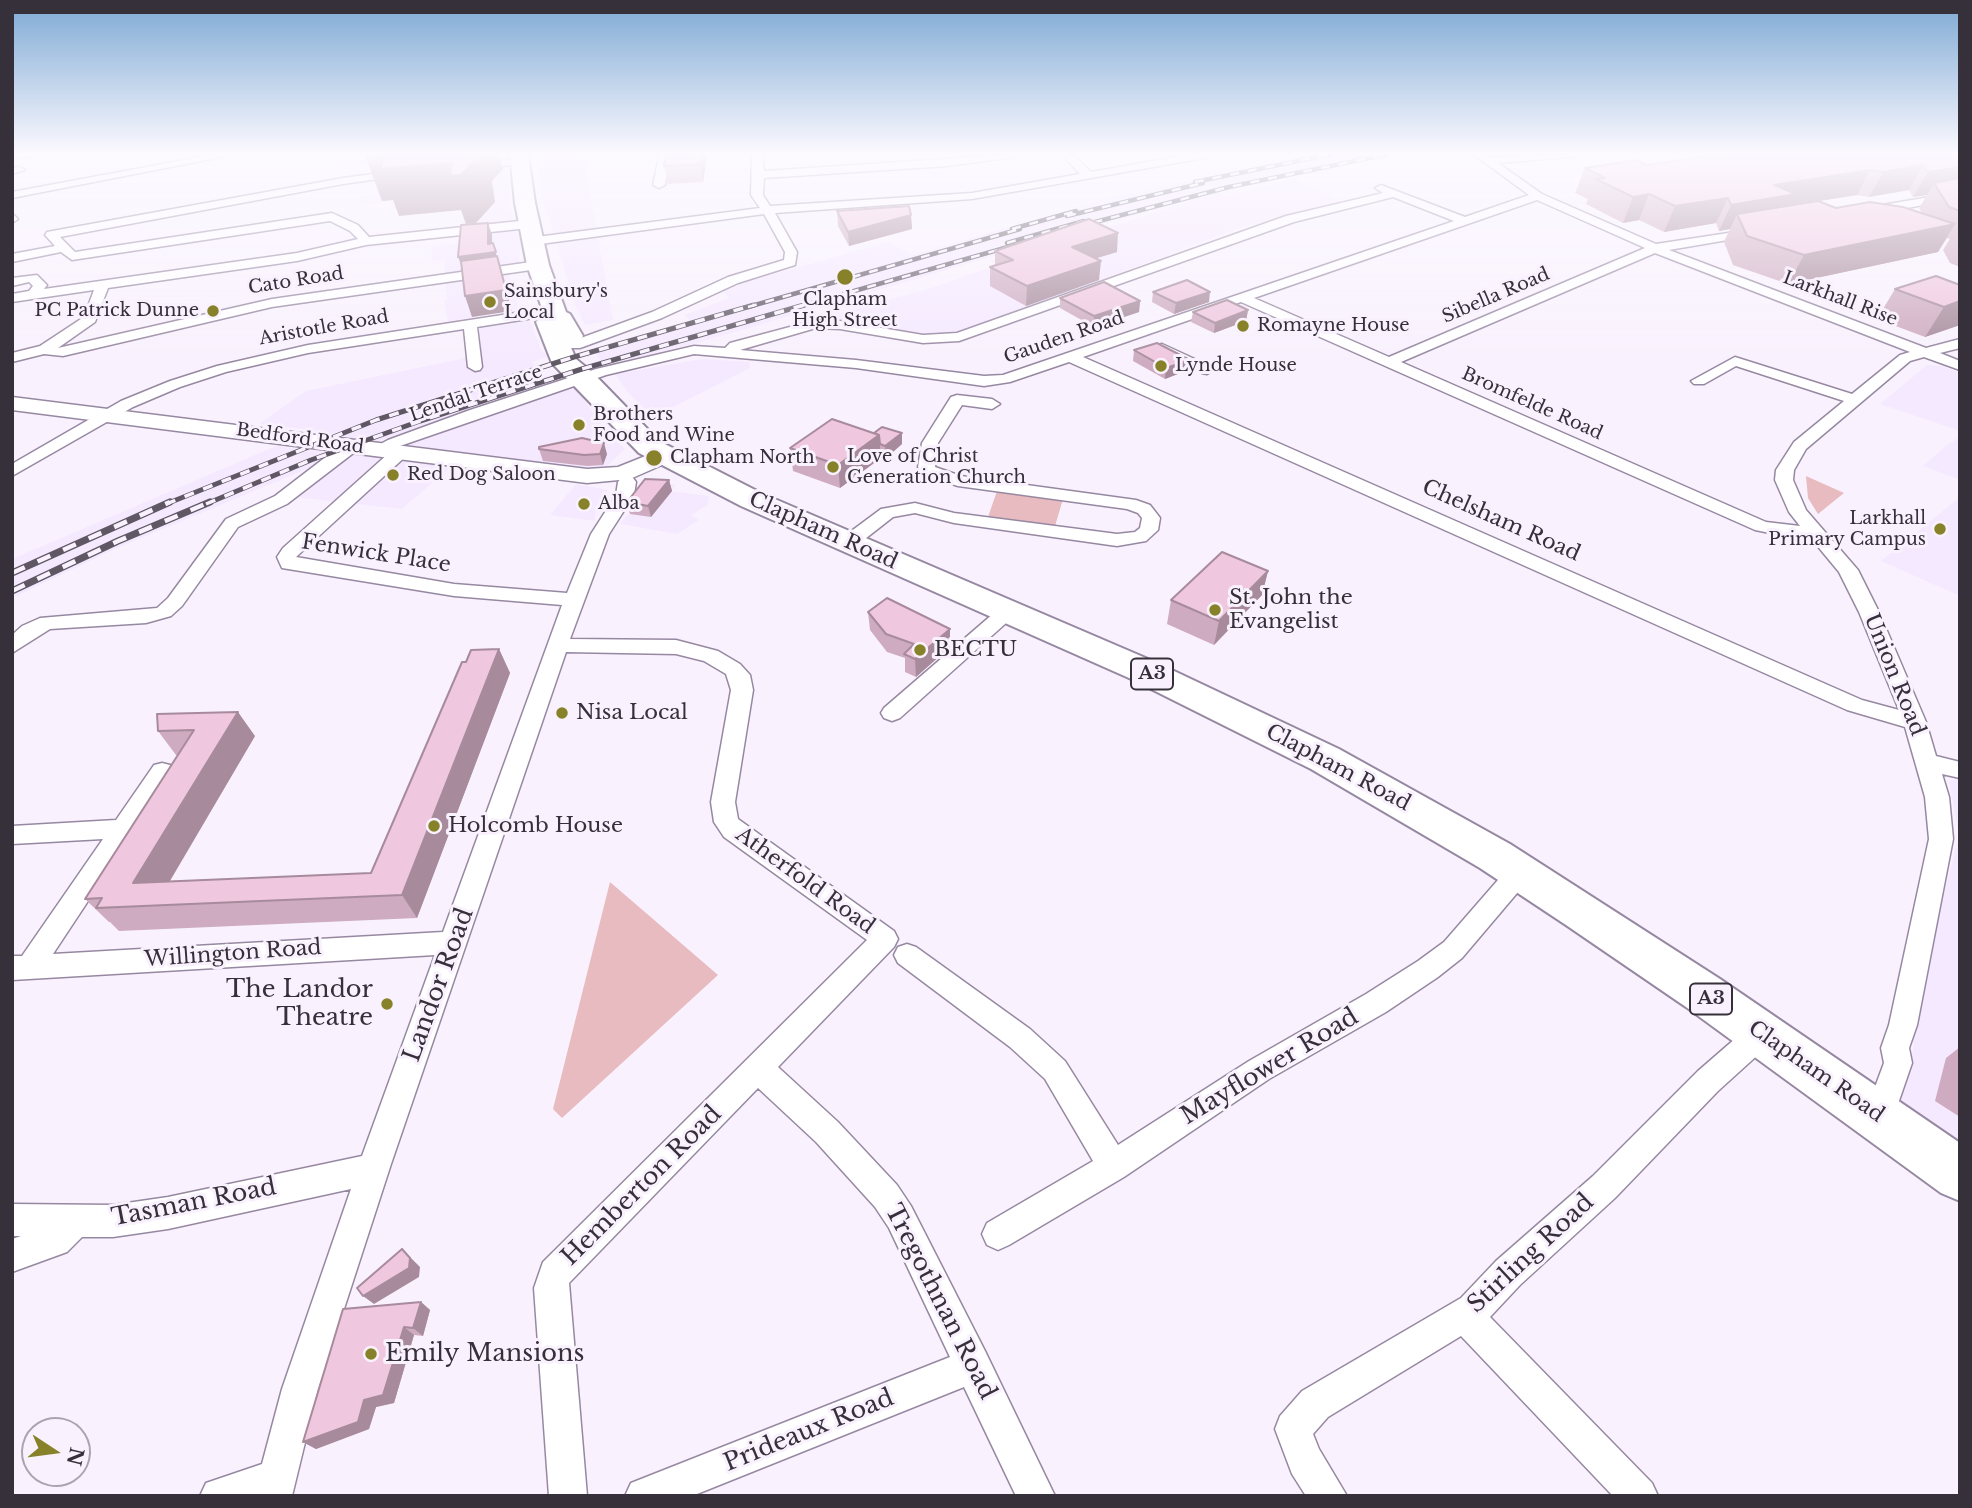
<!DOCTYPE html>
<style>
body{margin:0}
#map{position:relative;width:1972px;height:1508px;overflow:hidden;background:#f9f2fe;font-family:"Libre Baskerville",serif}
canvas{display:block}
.frame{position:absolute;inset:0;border:14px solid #36303b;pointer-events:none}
.north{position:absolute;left:21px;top:1417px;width:70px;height:70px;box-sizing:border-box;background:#f9f2fe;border:2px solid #aba4b0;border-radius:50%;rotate:103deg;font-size:19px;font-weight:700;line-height:28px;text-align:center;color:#36303b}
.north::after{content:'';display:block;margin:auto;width:24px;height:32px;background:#878229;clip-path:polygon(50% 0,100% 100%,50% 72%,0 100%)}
</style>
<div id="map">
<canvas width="1972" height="1508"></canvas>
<div class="frame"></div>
<div class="north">N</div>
</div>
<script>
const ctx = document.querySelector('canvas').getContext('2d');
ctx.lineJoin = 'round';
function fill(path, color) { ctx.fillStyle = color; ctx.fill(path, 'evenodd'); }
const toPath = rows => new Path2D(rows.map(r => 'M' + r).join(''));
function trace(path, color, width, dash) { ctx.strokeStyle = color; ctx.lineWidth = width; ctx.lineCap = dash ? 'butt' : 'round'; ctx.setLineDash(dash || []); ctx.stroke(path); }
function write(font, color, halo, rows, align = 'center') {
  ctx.font = font + ' "Libre Baskerville",serif'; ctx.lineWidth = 6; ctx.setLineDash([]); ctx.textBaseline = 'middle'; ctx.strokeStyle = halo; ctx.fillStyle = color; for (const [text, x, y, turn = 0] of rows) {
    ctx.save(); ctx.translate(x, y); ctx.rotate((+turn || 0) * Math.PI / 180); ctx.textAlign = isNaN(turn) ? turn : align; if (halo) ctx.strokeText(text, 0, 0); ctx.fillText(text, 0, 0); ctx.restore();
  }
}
fill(toPath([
 [372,154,506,154,511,206,515,229,521,241,519,264,507,266,518,309,448,322,444,301,447,300,444,259,431,261,432,246,457,243,463,226,463,210,401,199,363,206,361,197,378,194,373,179,385,164,347,167,348,160,372,156],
 [534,154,586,154,586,159,590,159,586,173,613,320,585,325,576,307,543,200],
 [1316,154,1407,154,1277,178,1218,193,1226,197,1294,179,1342,202,1242,227,967,330,949,335,923,335,817,319,934,287,1108,227,1206,197,1117,220,715,338,605,366,595,353,695,325,684,315,729,298,722,291,748,281,889,242,912,255,1113,197],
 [526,320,530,321,541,350,548,356,532,362,553,383,373,443,319,431,259,424,306,391,475,356,473,330],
 [702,359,749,362,750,368,654,417,630,395,615,374],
 [1927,365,1942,366,1960,373,1960,431,1880,404],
 [564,388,577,389,607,432,625,449,603,470,592,474,466,454,402,509,294,497,341,460,355,452,409,440],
 [1960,437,1960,480,1923,466,1947,445],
 [276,446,331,453,319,464,117,548,12,598,12,559],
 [659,483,675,485,671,491,709,496,708,505,691,515,699,520,677,534,620,524,647,490],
 [576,484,608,490,595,515,595,521,550,515],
 [1960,497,1960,596,1881,561],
 [1960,778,1960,1152,1894,1104,1914,1048,1910,1021,1959,837,1949,781]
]), '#f5e9ff');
fill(toPath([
 [1806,476,1844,493,1818,514,1808,498],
 [997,491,1063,499,1055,526,988,517],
 [610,882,718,975,562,1118,553,1109]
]), '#e7bbbf');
const street = toPath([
 [12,154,34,154,29,157,12,158,12,154],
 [216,154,237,154,12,198,12,192,216,154],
 [663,154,677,154,669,159,665,185,659,188,653,185,659,157,663,154],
 [752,154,762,154,764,171,1019,154,1014,157,948,166,764,178,763,195,770,206,972,193,1080,174,1061,154,1072,154,1091,172,1193,154,1215,154,1210,157,972,199,775,213,797,252,795,265,738,283,662,318,580,348,570,348,568,345,570,342,652,312,728,277,784,260,785,252,764,214,533,245,529,244,529,238,760,208,751,195,752,154],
 [1473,154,1485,154,1490,158,1576,154,1571,157,1498,163,1542,194,1656,244,1761,228,1763,231,1757,235,1669,250,1926,348,1960,339,1960,348,1940,353,1960,361,1960,370,1924,357,1910,361,1806,449,1794,470,1793,480,1806,510,1858,570,1879,612,1926,722,1936,756,1960,762,1960,778,1942,774,1949,797,1953,839,1917,1025,1909,1048,1912,1063,1890,1127,1879,1131,1868,1127,1864,1117,1884,1063,1881,1048,1889,1025,1929,839,1925,797,1905,727,1847,710,1069,362,1010,382,984,386,856,368,694,354,606,375,400,446,396,449,405,449,407,453,405,457,296,557,454,584,567,593,591,534,616,495,618,482,621,478,633,478,636,482,634,495,609,534,570,639,676,640,718,651,740,664,750,675,753,690,735,802,738,819,894,931,898,939,894,947,778,1067,838,1122,897,1185,911,1206,985,1351,1055,1496,1016,1496,964,1387,692,1496,625,1496,631,1483,950,1357,889,1228,875,1207,816,1142,758,1088,569,1283,587,1496,549,1496,534,1288,543,1262,867,940,724,837,714,822,711,802,731,690,726,674,704,661,676,654,566,652,391,1164,318,1389,292,1496,200,1496,206,1483,262,1464,282,1389,351,1189,168,1229,113,1237,82,1237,67,1252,12,1272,12,1239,21,1236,12,1236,12,1204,113,1205,168,1197,362,1156,435,955,12,980,12,956,22,956,103,839,12,844,12,826,116,820,154,765,162,763,170,765,174,771,53,954,443,932,562,605,454,596,282,568,277,557,283,548,389,453,375,455,373,451,375,447,388,440,470,410,596,369,694,346,725,348,730,343,816,320,840,321,923,335,957,333,1286,216,1383,193,1375,188,1381,185,1465,217,1529,195,1473,154],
 [1393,197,1454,221,1003,375,984,376,856,360,740,350,816,328,840,329,923,343,959,341,1294,222,1393,197],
 [1537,200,1645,248,1389,357,1254,298,1537,200],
 [1655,253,1910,352,1900,355,1852,394,1735,357,1691,381,1694,384,1704,384,1736,366,1844,401,1794,442,1776,470,1775,480,1789,512,1800,526,1766,522,1401,362,1655,253],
 [1241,302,1755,530,1780,535,1810,537,1839,572,1859,612,1899,710,1862,700,1083,357,1241,302],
 [518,159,522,160,522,164,472,169,467,166,472,163,518,159],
 [12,168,20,167,25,170,12,174,12,168],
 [403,170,409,173,407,175,343,184,60,237,75,252,332,213,358,225,369,237,529,220,535,224,529,228,366,245,297,261,108,288,95,322,58,348,272,299,538,261,544,265,538,269,272,307,63,356,44,354,12,362,12,353,40,346,84,317,94,290,12,302,12,294,29,291,33,286,29,282,12,286,12,278,37,275,47,285,44,289,297,253,358,239,350,231,330,221,72,260,61,252,12,262,12,254,55,246,45,235,47,232,343,178,403,170],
 [1960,192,1960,198,1870,215,1864,211,1870,207,1960,192],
 [12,213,18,219,12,223,12,213],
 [554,307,559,308,559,314,477,327,482,367,480,370,475,371,468,367,464,329,308,353,226,372,180,387,133,407,12,476,12,464,121,401,170,381,217,366,308,345,554,307],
 [1162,344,1212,367,1214,370,1207,374,1202,373,1157,351,1155,348,1157,345,1162,344],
 [957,395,992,399,1000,404,992,409,962,405,938,443,935,467,961,476,1136,500,1150,505,1157,514,1160,518,1158,530,1146,541,1117,546,954,523,915,513,893,517,856,546,842,546,840,542,842,538,881,509,915,503,954,513,1117,534,1135,532,1140,528,1142,518,1138,513,1127,509,958,486,923,475,918,467,922,443,951,397,957,395],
 [350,442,356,443,358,447,356,451,287,504,238,527,182,606,171,616,146,623,50,629,12,653,12,635,22,626,40,618,157,608,168,598,226,519,275,496,344,443,350,442],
 [1008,605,1015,607,1018,611,1015,615,900,718,892,721,884,718,881,713,884,708,1001,607,1008,605],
 [1520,862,1529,865,1533,872,1529,879,1462,958,1438,977,1386,1012,1269,1079,1124,1177,1009,1245,998,1250,987,1245,982,1234,987,1223,1093,1161,1045,1079,1010,1047,898,963,894,955,898,947,907,944,916,947,1030,1029,1065,1061,1118,1145,1249,1061,1366,994,1418,961,1444,942,1511,865,1520,862],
 [1761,1021,1771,1025,1775,1034,1771,1043,1718,1091,1615,1198,1520,1285,1490,1317,1652,1483,1658,1496,1613,1496,1461,1336,1328,1417,1313,1434,1319,1449,1347,1496,1306,1496,1292,1474,1275,1429,1280,1416,1302,1391,1461,1298,1496,1261,1593,1176,1698,1071,1751,1025,1761,1021]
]);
const secondary = toPath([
 [12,397,587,469,618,467,663,449,671,451,675,456,671,461,630,479,587,483,12,410,12,397]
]);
const highway = toPath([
 [510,154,528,154,535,203,549,265,566,312,570,314,583,336,580,341,569,343,576,359,593,373,659,441,763,494,1155,662,1339,749,1510,844,1720,979,1960,1143,1960,1201,1941,1193,1686,1007,1566,925,1480,868,1311,769,1129,678,741,506,639,453,552,363,536,322,544,314,527,265,515,203,510,154]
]);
trace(street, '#9788a2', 3);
trace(secondary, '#9788a2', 3);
trace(highway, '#9788a2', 4);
fill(street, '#fff');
fill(secondary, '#fff');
fill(highway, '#fff');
const railFar2 = toPath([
 [1195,182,1332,154],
 [1067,216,1203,183],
 [1076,227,1229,187,1389,154],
 [1012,229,1076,211],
 [1007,243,1084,221],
 [748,307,1020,229],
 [798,307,1015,245]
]);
const railFar1 = toPath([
 [166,504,376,420,574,357,754,305],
 [206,504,311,460,420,421,582,369,804,305]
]);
const rail = toPath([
 [12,573,170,502],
 [12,591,118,541,210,502]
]);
trace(railFar2, '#5f5864', 4.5);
trace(railFar1, '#5f5864', 5);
trace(rail, '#5f5864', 7);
trace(railFar2, '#f9f2fe', 2.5, [9]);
trace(railFar1, '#f9f2fe', 3.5, [10]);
trace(rail, '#f9f2fe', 4.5, [14]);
fill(toPath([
 [707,154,703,182,668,184,664,166],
 [1960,154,1960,267,1950,263,1943,250,1950,239,1947,238,1938,252,1788,284,1733,265,1724,242,1730,229,1719,231,1716,223,1664,232,1639,220,1623,223,1586,204,1588,199,1575,193,1585,168,1647,165],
 [1909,190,1913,197,1927,195,1919,208,1922,213,1836,208,1819,201,1857,195,1869,197],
 [837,211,911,215,912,229,849,246,838,226],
 [995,251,1117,252,1095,258,1099,280,1026,306,990,286,990,267,995,266],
 [1960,285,1960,325,1925,337,1877,319,1895,289],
 [1153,292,1209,302,1174,314,1152,302],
 [1060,298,1140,301,1139,312,1094,327,1060,308],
 [1248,310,1246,321,1214,333,1191,322,1193,312],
 [1134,350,1188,370,1165,379,1133,361],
 [832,419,902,444,886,458,881,456,881,458,840,488,793,471,790,448],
 [539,449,607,454,603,465,587,466,543,461],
 [669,480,672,491,651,517,630,514,627,502],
 [1268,571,1262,595,1214,645,1167,624,1171,600],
 [868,612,950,647,916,677,905,672,905,658,887,652,870,630],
 [499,649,510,673,417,918,119,931,110,922,109,922,85,899,178,755,176,755,158,731,157,714,255,736,170,881,371,873,466,662],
 [1960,1047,1960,1117,1935,1101,1946,1058],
 [421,1302,430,1310,423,1336,414,1335,394,1403,376,1407,369,1429,316,1449,303,1442]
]), '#ceabc0');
fill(toPath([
 [371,154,498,154,503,169,492,181,495,202,476,223,466,224,461,210,399,216,393,200,382,201,365,155],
 [701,154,707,154,703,182,700,164],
 [1923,165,1909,190,1869,197,1883,172],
 [1960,167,1960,189,1934,183,1927,195,1913,197,1928,172],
 [1870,170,1857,195,1737,214,1730,229,1719,231,1731,205,1774,185],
 [1649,194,1639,220,1623,223,1633,197],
 [1728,198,1716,223,1664,232,1675,206],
 [911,215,912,229,849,246,848,232],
 [488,223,492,235,492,252,493,243,512,311,472,317,465,296,463,269,458,257,488,244],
 [1955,224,1938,252,1788,284,1804,255],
 [1118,233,1117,252,1071,266,1072,247],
 [1101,261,1099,280,1026,306,1027,286],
 [1210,292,1209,302,1174,314,1176,303],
 [1140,301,1139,312,1094,327,1094,316],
 [1960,301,1960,325,1925,337,1944,307],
 [1248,310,1246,321,1214,333,1215,323],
 [1190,360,1188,370,1165,379,1166,368],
 [902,433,902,444,886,458,885,446],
 [879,435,881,458,840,488,838,465],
 [604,443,607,454,603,465,600,454],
 [669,480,672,491,651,517,648,506],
 [1268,571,1262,595,1214,645,1219,621],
 [950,629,950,647,916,677,915,659],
 [499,649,510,673,417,918,402,895],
 [238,712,255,736,155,906,133,883],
 [402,1249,420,1267,419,1277,374,1304,363,1296],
 [421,1302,430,1310,423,1336,413,1328],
 [404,1327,414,1335,394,1403,376,1407,369,1429,316,1449,303,1442]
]), '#a78b9c');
const building = toPath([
 [384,154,480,154,481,156,460,175,450,176,452,163,381,169,384,154],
 [666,154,701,154,700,164,664,166,666,154],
 [1722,154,1960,154,1960,167,1928,172,1923,165,1883,172,1870,170,1774,185,1796,194,1731,205,1728,198,1675,206,1649,194,1633,197,1596,179,1605,178,1585,168,1637,160,1647,165,1722,154],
 [1960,178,1960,211,1949,207,1934,183,1960,178],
 [1818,201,1836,208,1870,202,1903,207,1955,224,1804,255,1747,236,1737,214,1818,201],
 [909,206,911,215,848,232,837,211,909,206],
 [1089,219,1118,233,1072,247,1101,261,1027,286,990,267,1013,260,995,251,1089,219],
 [488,223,488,244,493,243,496,252,458,257,461,225,488,223],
 [497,256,506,290,465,296,461,261,497,256],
 [1936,276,1960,285,1960,301,1944,307,1895,289,1936,276],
 [1187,280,1210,292,1176,303,1153,292,1187,280],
 [1104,282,1140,301,1094,316,1060,298,1104,282],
 [1227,300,1248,310,1215,323,1193,312,1227,300],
 [1157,343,1190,360,1166,368,1134,350,1157,343],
 [832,419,879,435,838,465,790,448,832,419],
 [882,427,902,433,885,446,880,444,879,435,874,433,882,427],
 [582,438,604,443,600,454,584,455,539,449,539,447,582,438],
 [645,479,669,480,648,506,627,502,645,479],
 [1222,552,1268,571,1219,621,1171,600,1222,552],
 [887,598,950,629,915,659,904,654,914,644,886,634,868,612,887,598],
 [499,649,402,895,96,908,102,898,85,899,194,730,158,731,157,714,238,712,133,883,371,873,462,662,466,662,471,650,499,649],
 [402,1249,410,1258,409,1268,363,1296,357,1288,402,1249],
 [421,1302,413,1328,404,1327,383,1395,364,1400,358,1422,303,1442,343,1309,421,1302]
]);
fill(building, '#efc7df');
trace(building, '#a78b9c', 2);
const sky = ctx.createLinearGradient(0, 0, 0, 365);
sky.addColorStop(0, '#7da9d4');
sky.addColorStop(0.42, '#fcf9ff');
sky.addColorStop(1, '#fcf9ff00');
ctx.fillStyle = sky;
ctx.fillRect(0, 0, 1972, 365);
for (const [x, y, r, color] of [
 [845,277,9,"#878229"],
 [490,302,7,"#878229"],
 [213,311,7,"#878229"],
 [1243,326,7,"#878229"],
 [1161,366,7,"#878229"],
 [579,425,7,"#878229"],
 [654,458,9,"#878229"],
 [833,467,7,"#878229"],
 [393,475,7,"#878229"],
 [584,504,7,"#878229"],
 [1940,529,7,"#878229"],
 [1215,610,7,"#878229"],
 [920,650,7,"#878229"],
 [562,713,7,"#878229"],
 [434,826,7,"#878229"],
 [387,1004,7,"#878229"],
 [371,1354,7,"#878229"]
]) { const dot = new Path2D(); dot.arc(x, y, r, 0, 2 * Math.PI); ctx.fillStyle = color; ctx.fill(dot); trace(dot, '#f9f2fe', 2.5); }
write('18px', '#36303b', '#f9f2fe', [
 ["Cato Road",296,281,-9],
 ["Sibella Road",1496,296,-23],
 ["Larkhall Rise",1840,299,21],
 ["Aristotle Road",324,328,-10],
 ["Gauden Road",1064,338,-19],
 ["Lendal Terrace",476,394,-19],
 ["Bromfelde Road",1532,404,24],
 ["Bedford Road",300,439,8]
]);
write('18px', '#36303b', '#f9f2fe', [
 ["Sainsbury's",504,292],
 ["Local",504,313],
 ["Clapham",845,300,"center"],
 ["High Street",845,321,"center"],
 ["PC Patrick Dunne",199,311,"right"],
 ["Romayne House",1257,326],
 ["Lynde House",1175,366],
 ["Brothers",593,415],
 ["Food and Wine",593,436],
 ["Love of Christ",847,457],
 ["Generation Church",847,478],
 ["Clapham North",670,458],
 ["Red Dog Saloon",407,475],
 ["Alba",598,504],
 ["Larkhall",1926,519,"right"],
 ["Primary Campus",1926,540,"right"]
], 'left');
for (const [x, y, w] of [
 [1152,674,42],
 [1711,999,42]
]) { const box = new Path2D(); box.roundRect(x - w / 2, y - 15.5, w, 31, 5); ctx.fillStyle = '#f9f2fe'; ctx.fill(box); trace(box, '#36303b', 2); }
write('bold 19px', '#36303b', null, [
 ["A3",1152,674],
 ["A3",1711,999]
]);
write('21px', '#36303b', '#f9f2fe', [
 ["Chelsham Road",1501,521,24],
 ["Clapham Road",823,531,24],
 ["Fenwick Place",376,554,9],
 ["Union Road",1894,675,68],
 ["Clapham Road",1338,768,28],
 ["Atherfold Road",805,881,36],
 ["Willington Road",233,954,-4],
 ["Clapham Road",1816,1072,35]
]);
write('21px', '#36303b', '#f9f2fe', [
 ["St. John the",1229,598],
 ["Evangelist",1229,622],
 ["BECTU",934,650],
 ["Nisa Local",576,713],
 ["Holcomb House",448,826]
], 'left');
write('24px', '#36303b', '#f9f2fe', [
 ["Landor Road",439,985,-70],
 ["Mayflower Road",1270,1067,-31],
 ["Hemberton Road",642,1186,-45],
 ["Tasman Road",194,1203,-11],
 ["Stirling Road",1531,1254,-43],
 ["Tregothnan Road",940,1302,63],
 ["Prideaux Road",809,1431,-22]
]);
write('24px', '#36303b', '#f9f2fe', [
 ["The Landor",373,990],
 ["Theatre",373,1018],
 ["Emily Mansions",385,1354,"left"]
], 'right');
</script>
